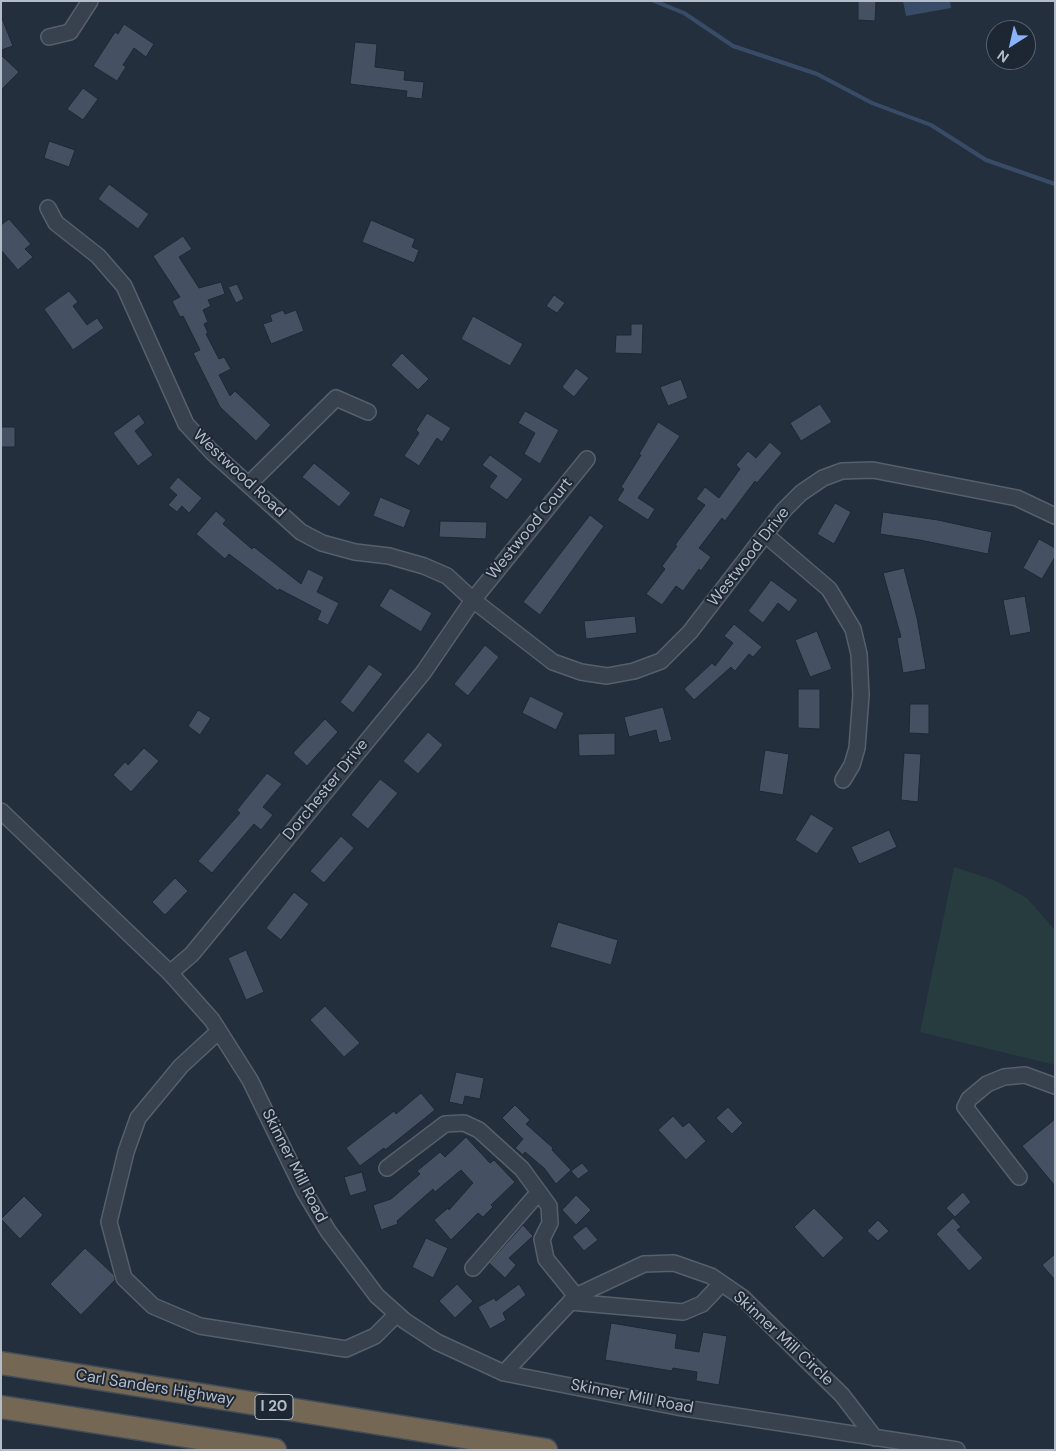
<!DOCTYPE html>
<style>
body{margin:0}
#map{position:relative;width:1056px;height:1451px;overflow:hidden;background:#242f3e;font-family:"DM Sans",sans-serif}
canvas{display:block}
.frame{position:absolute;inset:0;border:2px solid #b4bcc9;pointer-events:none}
.north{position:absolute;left:986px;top:20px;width:50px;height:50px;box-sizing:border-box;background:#1d2633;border:1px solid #59626f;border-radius:50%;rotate:215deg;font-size:14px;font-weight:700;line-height:20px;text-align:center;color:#b4bcc9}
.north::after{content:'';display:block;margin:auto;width:18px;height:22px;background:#8ab4f8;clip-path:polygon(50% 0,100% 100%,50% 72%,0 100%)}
</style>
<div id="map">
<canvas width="1056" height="1451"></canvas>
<div class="frame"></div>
<div class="north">N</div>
</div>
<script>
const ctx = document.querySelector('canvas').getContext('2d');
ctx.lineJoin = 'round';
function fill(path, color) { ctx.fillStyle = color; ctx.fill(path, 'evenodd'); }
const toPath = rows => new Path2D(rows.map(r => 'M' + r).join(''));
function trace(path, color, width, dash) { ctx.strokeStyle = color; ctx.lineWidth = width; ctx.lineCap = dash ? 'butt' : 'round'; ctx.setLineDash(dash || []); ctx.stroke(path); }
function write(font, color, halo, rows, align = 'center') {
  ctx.font = font + ' "DM Sans",sans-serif'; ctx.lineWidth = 4; ctx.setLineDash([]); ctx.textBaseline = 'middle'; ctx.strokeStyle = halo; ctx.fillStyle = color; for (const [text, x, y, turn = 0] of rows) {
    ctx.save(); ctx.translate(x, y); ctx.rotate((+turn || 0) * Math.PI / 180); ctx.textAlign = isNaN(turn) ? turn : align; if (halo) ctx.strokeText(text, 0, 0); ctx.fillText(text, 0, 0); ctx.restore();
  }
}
fill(toPath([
 [954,867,994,880,1027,898,1055,930,1055,1065,920,1032]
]), '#263c3f');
fill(toPath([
 [903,1,950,1,951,8,906,16]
]), '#394c67');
trace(toPath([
 [654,1,684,13,733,46,817,74,872,103,931,125,986,160,1055,184]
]), '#394c67', 4);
const building = toPath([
 [858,1,876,1,875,21,858,20,858,1],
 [1,16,13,46,1,50,1,16],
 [124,24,154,44,146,57,134,48,123,65,126,67,117,81,93,66,115,32,118,34,124,24],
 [355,42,377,44,375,67,405,71,404,80,424,82,422,99,406,97,407,91,350,84,355,42],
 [1,55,19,72,1,90,1,55],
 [83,88,98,99,83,120,67,109,83,88],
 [49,141,75,150,69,167,44,158,49,141],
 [109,184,149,214,138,229,98,199,109,184],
 [9,219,31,244,25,249,33,257,18,270,1,250,1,225,9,219],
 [371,220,415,239,412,247,419,250,414,263,362,242,371,220],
 [183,236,192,249,179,257,199,288,221,282,225,294,208,300,211,306,203,310,208,322,204,324,208,333,206,334,219,359,224,357,231,369,219,375,230,396,235,391,271,425,256,441,220,407,193,353,200,350,183,316,180,317,172,301,180,297,153,256,183,236],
 [237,284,244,299,236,303,228,287,237,284],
 [69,291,78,302,73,306,87,325,97,318,104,328,73,350,44,309,69,291],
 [554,295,565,303,557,313,546,306,554,295],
 [283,310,285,314,296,310,304,331,271,344,263,324,272,321,270,315,283,310],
 [473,316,523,344,510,366,461,339,473,316],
 [631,324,643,324,642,354,615,353,616,335,631,335,631,324],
 [402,353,429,379,418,390,391,365,402,353],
 [576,368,589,378,574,397,562,387,576,368],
 [681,379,688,398,668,406,660,387,681,379],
 [820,404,832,422,801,441,790,423,820,404],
 [525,411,559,430,540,464,524,454,535,433,518,423,525,411],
 [427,413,451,428,442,442,437,438,419,466,404,456,419,433,416,430,427,413],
 [139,414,145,423,135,431,153,455,138,466,113,433,139,414],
 [658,422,680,436,638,498,655,509,648,520,617,500,624,489,621,487,641,455,639,454,658,422],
 [1,427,15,427,15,447,1,447,1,427],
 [770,442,782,453,757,483,755,481,725,521,722,518,699,548,711,557,701,571,699,569,683,591,676,586,662,605,646,594,665,569,662,566,677,546,675,545,705,505,696,499,705,487,719,498,740,469,736,465,748,451,756,458,770,442],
 [490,455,523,479,507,500,489,487,497,476,482,465,490,455],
 [314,463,351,493,339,507,302,477,314,463],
 [178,477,202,498,189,513,182,506,177,512,168,505,177,495,169,488,178,477],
 [380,497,411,510,404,528,373,516,380,497],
 [835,503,851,512,834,544,817,534,835,503],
 [216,511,226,520,223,524,252,549,254,547,301,584,308,569,324,577,317,592,339,603,328,625,317,620,321,611,279,589,278,591,229,554,225,559,196,534,216,511],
 [883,512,938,520,992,532,988,554,920,540,880,534,883,512],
 [590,515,604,526,540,615,523,602,590,515],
 [440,521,487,522,486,539,439,537,440,521],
 [1039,539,1055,548,1055,557,1042,579,1023,568,1039,539],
 [904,568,917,618,926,669,903,673,897,638,901,637,883,573,904,568],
 [771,580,798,600,789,612,778,603,763,623,748,611,771,580],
 [390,588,432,613,421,632,379,606,390,588],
 [1025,596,1031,632,1010,636,1003,600,1025,596],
 [635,616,637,633,586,639,584,621,635,616],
 [734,624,762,647,753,657,749,654,735,671,731,667,694,700,684,689,712,663,715,666,733,643,724,636,734,624],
 [817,631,832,669,810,677,795,640,817,631],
 [485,645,499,657,468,696,454,684,485,645],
 [369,664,383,674,353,713,340,702,369,664],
 [798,689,820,689,820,729,798,728,798,689],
 [530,696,564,713,556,730,522,713,530,696],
 [910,704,929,704,929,734,909,733,910,704],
 [663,707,672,740,659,743,656,730,629,737,624,717,663,707],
 [198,710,211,718,200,735,188,726,198,710],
 [325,719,338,732,307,766,293,753,325,719],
 [428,732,443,745,418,774,403,761,428,732],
 [615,733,615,755,579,756,578,734,615,733],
 [144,748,159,761,131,792,113,775,125,762,128,765,144,748],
 [765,750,789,754,783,795,759,791,765,750],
 [904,753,921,754,918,802,901,800,904,753],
 [267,773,282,784,263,807,273,815,261,830,254,824,212,873,198,861,240,813,237,810,267,773],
 [380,779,398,793,368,829,351,815,380,779],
 [811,814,834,828,817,854,795,840,811,814],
 [889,830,897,847,859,864,851,847,889,830],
 [341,836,354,848,324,883,310,871,341,836],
 [175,878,188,891,165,915,152,902,175,878],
 [294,892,309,904,281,940,266,928,294,892],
 [558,922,618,940,611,965,550,947,558,922],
 [246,950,264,992,246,1000,228,958,246,950],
 [325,1006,360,1043,344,1057,310,1020,325,1006],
 [456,1072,484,1078,480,1099,465,1096,463,1105,449,1102,456,1072],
 [421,1093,435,1110,385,1150,384,1148,360,1166,346,1148,394,1111,396,1114,421,1093],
 [515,1105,530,1120,526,1124,553,1148,552,1150,571,1170,556,1184,544,1168,525,1152,523,1155,515,1148,523,1139,502,1118,515,1105],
 [728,1107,743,1123,732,1134,716,1118,728,1107],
 [673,1116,683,1127,689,1122,706,1141,686,1160,658,1130,673,1116],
 [1055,1119,1055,1186,1022,1146,1055,1119],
 [466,1137,490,1163,494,1160,515,1182,491,1205,493,1207,483,1217,478,1213,451,1240,434,1220,448,1208,449,1210,473,1183,461,1170,435,1192,433,1189,397,1221,398,1224,381,1230,373,1205,391,1199,420,1174,417,1171,440,1152,445,1157,466,1137],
 [582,1163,589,1171,578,1179,571,1171,582,1163],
 [362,1172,367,1191,350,1196,344,1177,362,1172],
 [963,1192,971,1202,955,1217,946,1208,963,1192],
 [576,1195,591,1210,576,1225,562,1210,576,1195],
 [24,1196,43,1215,20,1239,1,1219,24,1196],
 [814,1208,844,1238,823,1258,794,1227,814,1208],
 [953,1218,961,1227,957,1230,983,1258,969,1271,936,1234,953,1218],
 [878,1220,889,1231,878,1241,867,1231,878,1220],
 [523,1225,533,1236,509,1258,516,1265,505,1278,489,1263,523,1225],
 [586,1226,598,1240,584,1251,572,1237,586,1226],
 [426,1238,448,1248,433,1278,412,1267,426,1238],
 [85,1248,114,1275,115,1280,81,1315,50,1284,85,1248],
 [1055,1254,1055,1280,1042,1265,1055,1254],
 [457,1284,473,1301,455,1318,439,1301,457,1284],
 [519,1284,526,1295,503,1313,506,1320,490,1329,478,1307,494,1298,496,1301,519,1284],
 [611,1323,677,1334,675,1348,699,1352,703,1332,727,1336,719,1385,696,1381,697,1372,673,1368,672,1371,605,1360,611,1323]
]);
fill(building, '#455162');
trace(building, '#1f2835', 1);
const minor = toPath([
 [49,37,70,32,90,1],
 [48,208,56,223,98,256,124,286,186,424,212,452,301,532,322,543,355,552,389,556,424,566,447,576,473,600,553,662,581,672,607,676,634,671,661,661,690,632,784,510,801,493,823,478,842,471,873,470,1017,498,1055,516],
 [250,483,336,398,368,412],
 [767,536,829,589,853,629,859,654,861,695,857,748,852,765,843,780],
 [1,811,170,973,212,1020,250,1080,304,1191,328,1231,377,1296,405,1321,437,1342,504,1373,677,1407,957,1450],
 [170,973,192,954,423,673,473,600,587,459],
 [219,1031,181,1066,138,1118,126,1152,109,1222,124,1278,153,1306,200,1326,346,1349,375,1336,397,1314],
 [387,1168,445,1124,464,1123,479,1130,522,1169,549,1206,550,1223,542,1239,546,1259,576,1296],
 [1019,1177,965,1107,969,1099,987,1084,1004,1077,1025,1075,1055,1086],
 [473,1268,539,1192],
 [570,1302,683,1312,702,1304,721,1284],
 [504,1373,576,1296,644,1264,674,1263,711,1276,743,1298,842,1395,875,1438]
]);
const highway = toPath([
 [1,1363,546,1450],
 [1,1407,275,1450]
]);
trace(minor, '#565f6c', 18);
trace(highway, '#434c59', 25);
trace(minor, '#38414e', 15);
trace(highway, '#746855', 22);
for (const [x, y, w] of [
 [274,1407,38]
]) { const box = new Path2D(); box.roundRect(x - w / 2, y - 12.5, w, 25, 4); ctx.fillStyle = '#1d2633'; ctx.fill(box); trace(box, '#b4bcc9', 1); }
write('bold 15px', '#b4bcc9', null, [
 ["I 20",274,1407]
]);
write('16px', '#b4bcc9', '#1d2633', [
 ["Westwood Road",239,474,43],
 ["Westwood Court",530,529,-51],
 ["Westwood Drive",749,557,-52],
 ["Dorchester Drive",326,790,-51],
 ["Skinner Mill Road",294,1166,63],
 ["Skinner Mill Circle",783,1339,43],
 ["Carl Sanders Highway",155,1388,9],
 ["Skinner Mill Road",632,1397,11]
]);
</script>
